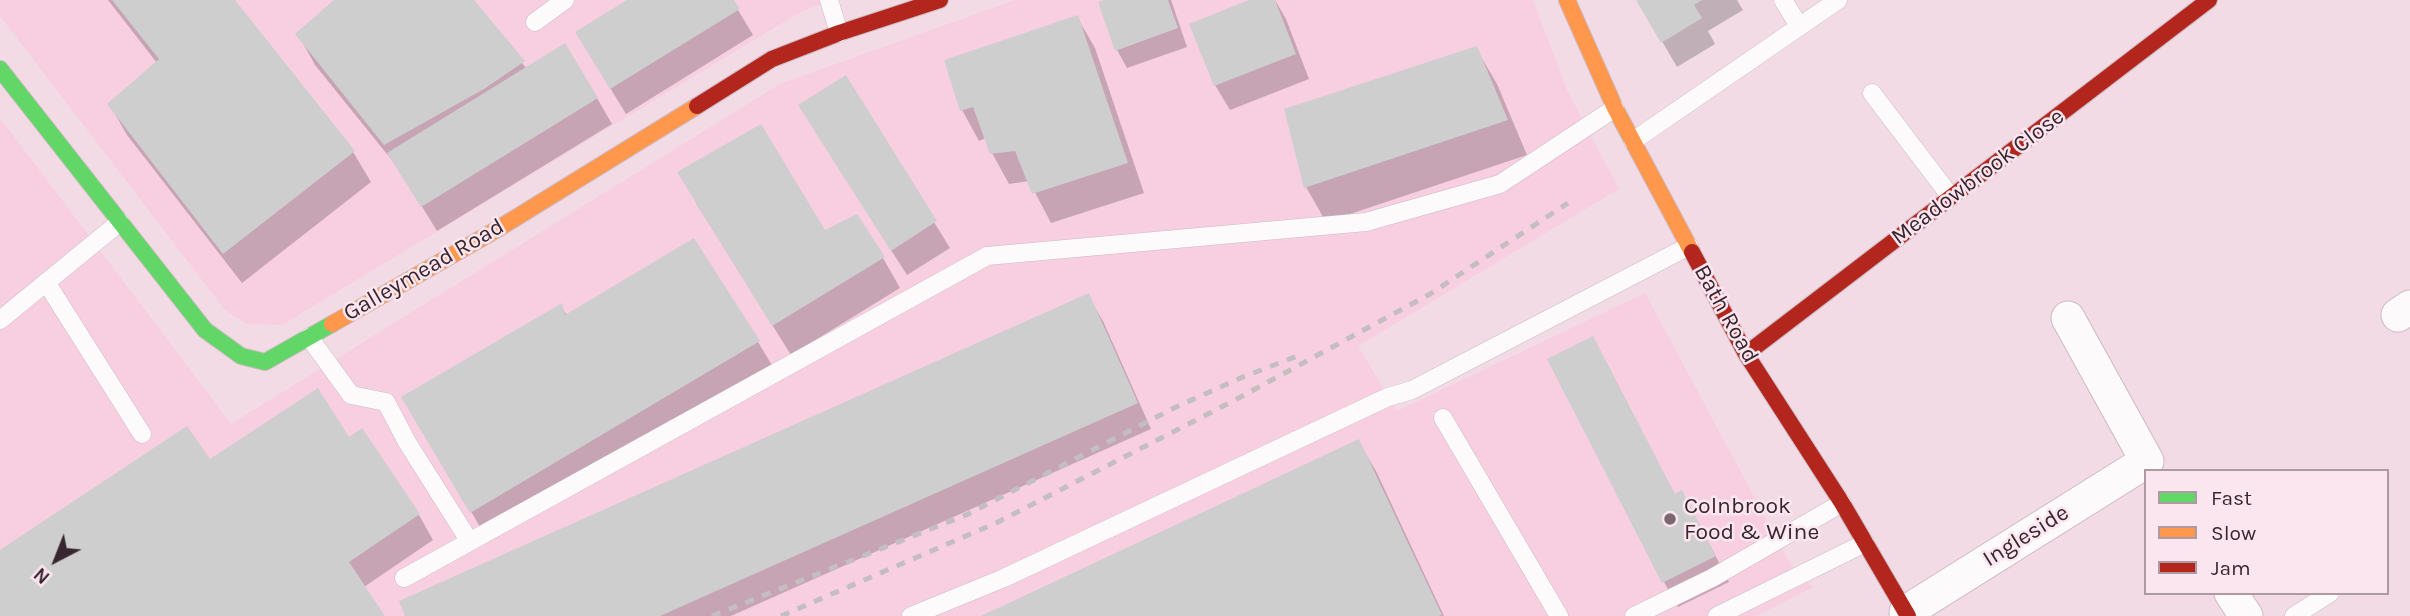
<!DOCTYPE html>
<style>
body{margin:0}
#map{position:relative;width:2410px;height:616px;overflow:hidden;background:#f2dbe5;font-family:Karla,sans-serif}
canvas{display:block}
.legend{position:absolute;left:2144px;top:469px;width:245px;height:126px;box-sizing:border-box;background:#fbe6ef;border:2px solid #ad9aa2;margin:0;padding:9px 12px;list-style:none;font-size:21px;color:#39272f}
.legend li{display:flex;align-items:center;gap:14px;height:35px}
.legend b{width:35px;border:2px solid #ad9aa2}
.north{position:absolute;left:21px;top:525px;width:70px;height:70px;-webkit-text-stroke:5px #fbe6ef;paint-order:stroke;rotate:222deg;font-size:19px;font-weight:700;line-height:28px;text-align:center;color:#39272f}
.north::after{content:'';display:block;margin:auto;width:24px;height:32px;background:#39272f;clip-path:polygon(50% 0,100% 100%,50% 72%,0 100%)}
</style>
<div id="map">
<canvas width="2410" height="616"></canvas>
<ul class="legend">
<li><b style="height:9px;background:#63d668"></b>Fast</li>
<li><b style="height:9px;background:#ff974d"></b>Slow</li>
<li><b style="height:9px;background:#b3261e"></b>Jam</li>
</ul>
<div class="north">N</div>
</div>
<script>
const ctx = document.querySelector('canvas').getContext('2d');
ctx.lineJoin = 'round';
function fill(path, color) { ctx.fillStyle = color; ctx.fill(path, 'evenodd'); }
const toPath = rows => new Path2D(rows.map(r => 'M' + r).join(''));
function trace(path, color, width, dash) { ctx.strokeStyle = color; ctx.lineWidth = width; ctx.lineCap = dash ? 'butt' : 'round'; ctx.setLineDash(dash || []); ctx.stroke(path); }
function write(font, color, halo, rows, align = 'center') {
  ctx.font = font + ' Karla,sans-serif'; ctx.lineWidth = 5; ctx.setLineDash([]); ctx.textBaseline = 'middle'; ctx.strokeStyle = halo; ctx.fillStyle = color; for (const [text, x, y, turn = 0] of rows) {
    ctx.save(); ctx.translate(x, y); ctx.rotate((+turn || 0) * Math.PI / 180); ctx.textAlign = isNaN(turn) ? turn : align; if (halo) ctx.strokeText(text, 0, 0); ctx.fillText(text, 0, 0); ctx.restore();
  }
}
fill(toPath([
 [0,0,831,0,799,13,282,325,247,324,225,310,0,16],
 [1015,0,1533,0,1567,90,1619,189,1358,346,1397,411,1645,293,1789,562,1813,587,1756,616,0,616,0,118,231,424,780,84]
]), '#f8cee1');
fill(toPath([
 [108,0,232,0,353,152,371,182,242,283,127,135,110,105,157,63],
 [337,0,471,0,527,69,597,98,612,124,437,231,399,169,315,65,298,34],
 [630,0,732,0,753,35,626,114,592,58],
 [1110,0,1171,0,1187,47,1127,68,1117,50],
 [1254,0,1275,0,1286,19,1309,79,1230,110,1215,85],
 [1638,0,1737,0,1743,10,1708,31,1715,44,1677,67],
 [1077,17,1095,48,1144,193,1051,223,1029,181,1009,184,992,153,986,138,979,141,962,110],
 [1476,48,1497,84,1527,155,1326,222,1306,187],
 [845,78,950,248,907,275,815,131],
 [696,203,825,232,883,258,900,288,791,355],
 [1088,296,1103,321,1151,429,731,616,407,616],
 [561,305,567,316,758,342,776,372,489,542,404,398],
 [1593,338,1675,495,1696,518,1729,582,1678,607,1664,582],
 [348,440,419,515,433,540,364,587,383,616,0,616,0,552,210,461],
 [1358,441,1376,471,1444,616,985,616]
]), '#0003');
fill(toPath([
 [112,0,235,0,355,151,223,254,107,104,159,59],
 [334,0,474,0,525,61,484,89,384,145,295,34],
 [627,0,734,0,740,9,610,89,575,32],
 [1105,0,1168,0,1178,28,1115,51,1098,2],
 [1249,0,1275,0,1296,54,1214,86,1189,24],
 [1636,0,1702,0,1694,5,1702,18,1661,43],
 [1078,15,1128,163,1032,194,1015,151,990,154,973,107,960,111,944,60],
 [565,43,598,98,421,207,387,153],
 [1477,46,1508,120,1304,188,1284,109],
 [846,75,937,221,891,251,798,105],
 [761,124,825,230,857,214,885,257,772,326,677,172],
 [694,238,760,341,470,513,401,397,562,303,565,315],
 [1089,293,1138,403,660,616,405,616,399,601],
 [1593,336,1675,494,1682,490,1716,556,1662,583,1547,359],
 [318,388,349,437,362,428,420,514,349,562,385,616,0,616,0,550,187,426,210,459],
 [1359,439,1442,615,1439,616,981,616]
]), '#cececf');
const lane = toPath([
 [829,0,839,33],
 [1783,0,1799,26],
 [535,22,565,0],
 [1872,93,1951,197],
 [1633,141,1838,0],
 [46,282,142,434],
 [0,320,120,222],
 [309,337,351,395,386,402,407,442,470,542],
 [1443,418,1559,616],
 [404,578,987,256,1366,222,1500,184,1615,108],
 [911,616,1004,578,1388,397,1412,390,1689,246],
 [1634,616,1712,578,1842,503],
 [1717,616,1865,543],
 [2294,616,2330,593]
]);
const street = toPath([
 [2398,315,2410,307],
 [2231,593,2246,616],
 [1906,612,2147,461,2068,318]
]);
const fast = toPath([
 [0,69,205,330,241,356,265,362,332,324]
]);
const slow = toPath([
 [1567,0,1615,108,1692,252],
 [332,324,496,230,697,106]
]);
const jam = toPath([
 [697,106,772,59,839,33,940,0],
 [1692,252,1746,354,1842,503,1908,616],
 [1746,354,2209,0]
]);
trace(lane, '#cdbac2', 19);
trace(street, '#cdbac2', 35);
trace(fast, '#cdbac2', 18);
trace(slow, '#cdbac2', 18);
trace(jam, '#cdbac2', 18);
trace(lane, '#fdfafb', 18);
trace(street, '#fdfafb', 33);
trace(fast, '#63d668', 16);
trace(slow, '#ff974d', 16);
trace(jam, '#b3261e', 16);
trace(toPath([
 [712,616,966,515,1176,407,1243,377,1300,355],
 [781,616,996,523,1235,400,1430,294,1568,203]
]), '#c4bec0', 5, [9, 9]);
for (const [x, y, r, color] of [
 [1670,519,7,"#7a666f"]
]) { const dot = new Path2D(); dot.arc(x, y, r, 0, 2 * Math.PI); ctx.fillStyle = color; ctx.fill(dot); trace(dot, '#fbe6ef', 2.5); }
write('23px', '#39272f', '#fbe6ef', [
 ["Meadowbrook Close",1978,177,-37],
 ["Galleymead Road",424,270,-30],
 ["Bath Road",1726,314,61],
 ["Ingleside",2026,536,-32]
]);
write('23px', '#39272f', '#fbe6ef', [
 ["Colnbrook",1684,506],
 ["Food & Wine",1684,532]
], 'left');
</script>
